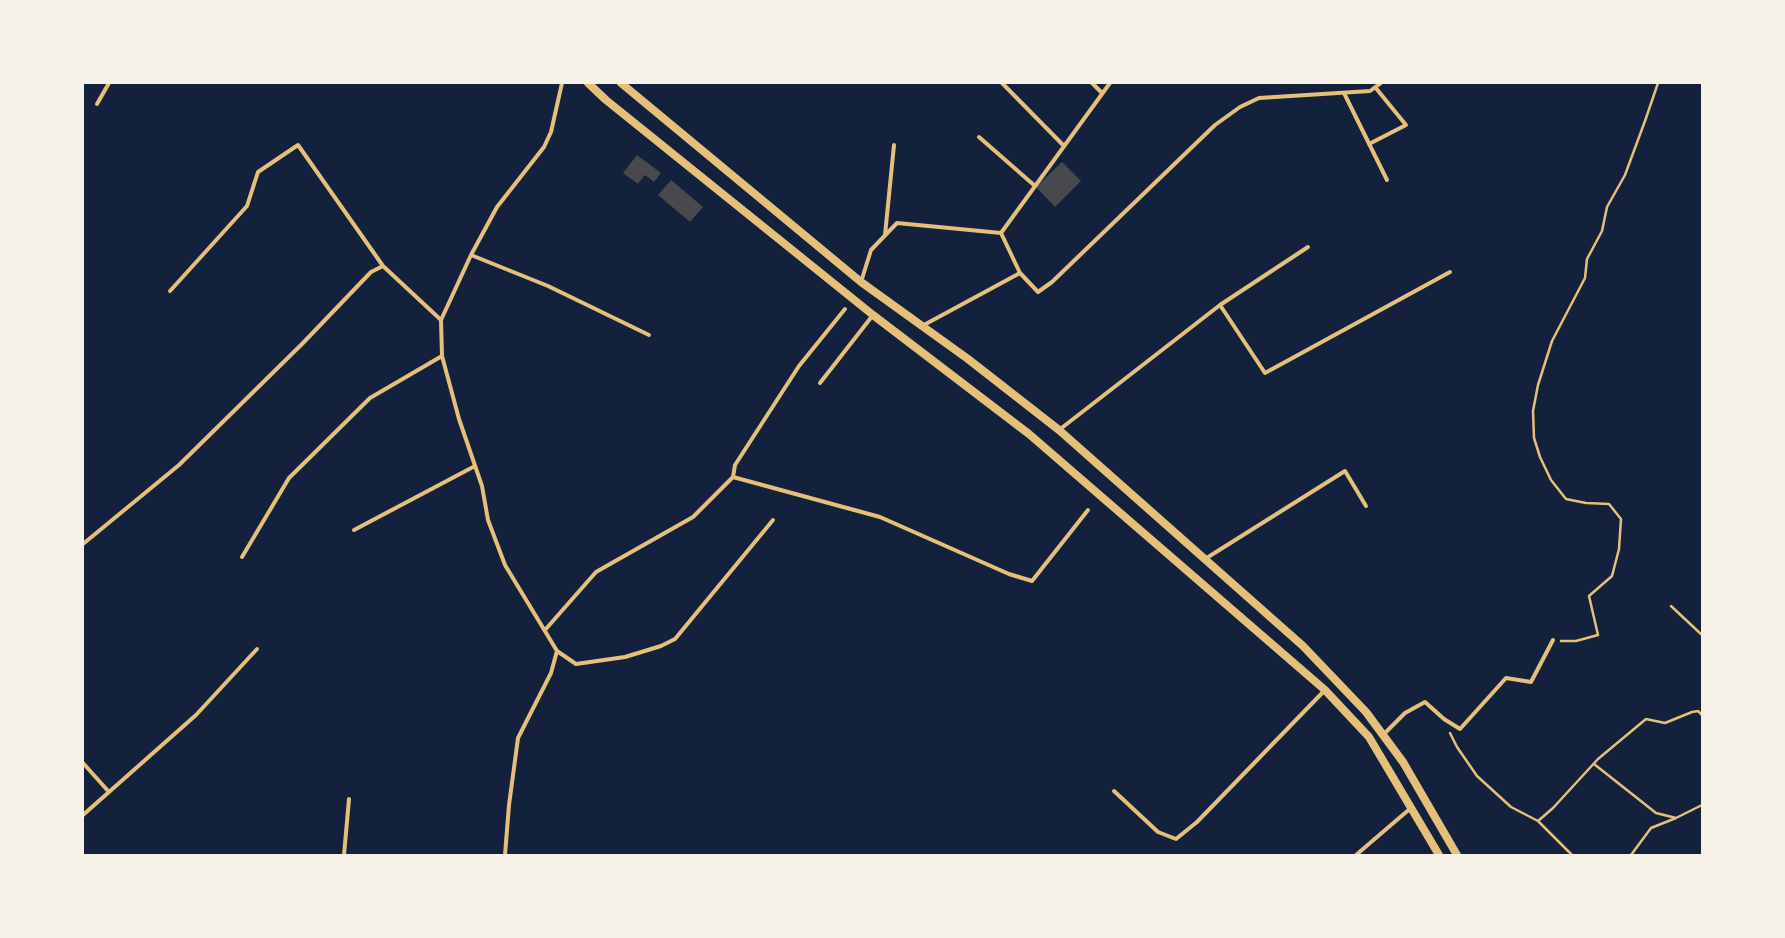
<!DOCTYPE html>
<style>
body{margin:0}
#map{position:relative;width:1785px;height:938px;overflow:hidden;background:#14213d;font-family:Inter,sans-serif}
canvas{display:block}
.frame{position:absolute;inset:0;border:84px solid #f6f1e7;pointer-events:none}
</style>
<div id="map">
<canvas width="1785" height="938"></canvas>
<div class="frame"></div>
</div>
<script>
const ctx = document.querySelector('canvas').getContext('2d');
ctx.lineJoin = 'round';
function fill(path, color) { ctx.fillStyle = color; ctx.fill(path, 'evenodd'); }
const toPath = rows => new Path2D(rows.map(r => 'M' + r).join(''));
function trace(path, color, width, dash) { ctx.strokeStyle = color; ctx.lineWidth = width; ctx.lineCap = dash ? 'butt' : 'round'; ctx.setLineDash(dash || []); ctx.stroke(path); }
fill(toPath([
 [637,155,661,173,654,182,645,175,638,184,623,173],
 [1062,162,1081,181,1055,207,1036,187],
 [671,180,703,207,690,222,658,195]
]), '#48494c');
trace(toPath([
 [1671,606,1702,635],
 [1561,641,1576,641,1598,635,1589,596,1612,576,1619,549,1621,519,1609,504,1586,503,1566,499,1551,480,1540,457,1534,438,1533,411,1538,385,1552,341,1585,278,1587,259,1602,231,1607,207,1625,175,1645,121,1658,83],
 [1450,733,1457,747,1477,776,1511,807,1538,821,1572,855],
 [1594,764,1656,813,1676,818],
 [1538,821,1553,808,1598,759,1646,719,1665,723,1692,712,1698,711,1702,715],
 [1631,855,1651,828,1676,818,1702,805]
]), '#e5c07b', 2.5);
trace(toPath([
 [1002,83,1064,146],
 [1092,83,1102,93],
 [1344,93,1387,180],
 [97,104,109,83],
 [979,137,1035,186],
 [1369,144,1406,125,1375,87],
 [885,235,894,145],
 [471,255,548,286,649,335],
 [1020,273,1038,292,1052,282,1215,125,1240,107,1259,98,1370,91,1381,83],
 [861,282,871,250,897,223,1001,233],
 [170,291,247,206,258,172,298,145,383,266],
 [1220,305,1308,247],
 [922,326,1020,273,1001,233,1110,83],
 [820,383,873,315],
 [1059,430,1220,305,1265,373,1450,272],
 [733,477,880,517,1009,574,1032,581,1088,510],
 [354,530,475,466],
 [83,544,179,465,303,343,371,272,383,266,441,320],
 [242,557,289,478,370,398,442,356],
 [1205,559,1345,471,1366,506],
 [545,630,596,572,693,517,733,477,735,465,799,366,845,309],
 [557,651,576,664,625,657,661,646,675,639,773,520],
 [1383,735,1405,713,1425,702,1444,719,1460,729,1506,678,1531,682,1553,640],
 [83,763,109,792],
 [1114,791,1158,832,1176,839,1197,822,1325,690],
 [83,815,196,715,257,649],
 [344,855,349,799],
 [505,855,509,805,518,738,551,673,557,651,505,565,488,520,482,486,459,419,442,356,441,320,471,255,497,207,544,147,551,132,562,83],
 [1356,855,1412,807]
]), '#e5c07b', 4);
trace(toPath([
 [588,83,606,100,873,315,1029,434,1325,690,1369,737,1439,855],
 [621,83,861,282,968,359,1059,430,1303,646,1366,712,1403,762,1457,855]
]), '#e5c07b', 8);
</script>
